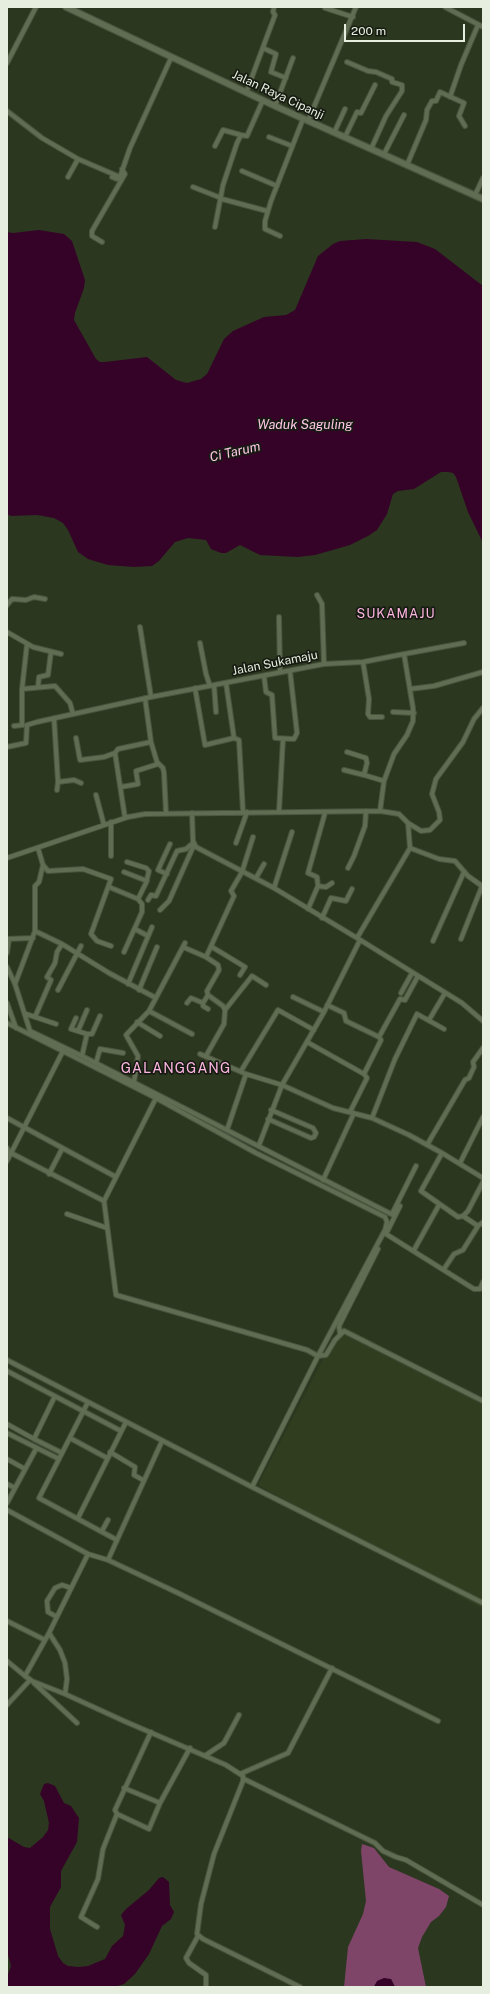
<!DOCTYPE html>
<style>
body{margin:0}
#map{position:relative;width:490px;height:1994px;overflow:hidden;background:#2c371f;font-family:"Public Sans",sans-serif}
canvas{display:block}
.frame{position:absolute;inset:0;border:8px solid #e6eedf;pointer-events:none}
.scale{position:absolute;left:344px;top:24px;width:121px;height:18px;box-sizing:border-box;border:2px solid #e6eedf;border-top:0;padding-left:5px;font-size:12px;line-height:14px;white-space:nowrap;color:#e6eedf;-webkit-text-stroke:3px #171c12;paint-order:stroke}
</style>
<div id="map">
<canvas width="490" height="1994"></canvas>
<div class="frame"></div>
<div class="scale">200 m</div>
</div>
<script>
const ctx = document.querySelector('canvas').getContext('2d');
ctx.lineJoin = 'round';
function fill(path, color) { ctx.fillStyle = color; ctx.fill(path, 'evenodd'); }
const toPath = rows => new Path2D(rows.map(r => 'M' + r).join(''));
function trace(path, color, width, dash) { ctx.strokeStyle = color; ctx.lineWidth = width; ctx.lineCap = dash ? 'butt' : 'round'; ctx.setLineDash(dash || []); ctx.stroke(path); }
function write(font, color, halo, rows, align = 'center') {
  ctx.font = font + ' "Public Sans",sans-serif'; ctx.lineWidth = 3.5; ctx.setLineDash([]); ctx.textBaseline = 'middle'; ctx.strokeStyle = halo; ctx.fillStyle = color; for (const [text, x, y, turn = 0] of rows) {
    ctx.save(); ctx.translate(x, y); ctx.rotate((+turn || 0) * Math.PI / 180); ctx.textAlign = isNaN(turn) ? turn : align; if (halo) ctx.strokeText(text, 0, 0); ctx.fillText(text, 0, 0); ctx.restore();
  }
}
fill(toPath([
 [341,1325,483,1399,483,1609,258,1485]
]), '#303e1f');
fill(toPath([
 [362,1844,374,1848,389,1867,439,1889,449,1896,446,1907,439,1916,431,1922,422,1937,418,1948,426,1987,395,1987,391,1979,375,1984,374,1987,344,1987,348,1947,363,1914,366,1901,361,1851]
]), '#7e4569');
fill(toPath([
 [39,230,64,234,72,241,85,280,84,288,75,313,74,320,96,359,100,362,105,362,147,357,176,380,187,383,201,379,207,374,224,339,233,331,264,317,286,315,295,310,318,256,333,244,340,241,366,239,417,242,435,249,483,286,483,543,468,512,456,477,453,473,448,472,441,472,414,489,398,491,393,494,387,514,377,530,368,536,350,545,315,555,298,557,260,555,240,545,226,553,221,553,211,549,206,540,188,538,175,542,159,561,152,566,134,567,108,565,88,559,78,552,68,530,63,523,54,518,37,515,11,516,7,514,7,232,13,233],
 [48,1783,55,1786,64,1803,71,1806,79,1818,77,1842,61,1871,61,1887,50,1907,50,1929,58,1956,63,1963,68,1966,78,1967,88,1966,105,1959,112,1946,123,1936,125,1925,121,1915,126,1909,149,1890,159,1878,163,1877,169,1882,170,1905,174,1912,171,1919,162,1926,149,1954,135,1974,124,1984,114,1987,7,1987,7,1977,11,1966,7,1951,7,1837,24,1847,30,1848,43,1837,48,1830,49,1823,44,1801,40,1794,44,1784],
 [384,1978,391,1979,395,1987,374,1987,377,1981]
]), '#360328');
const minor = toPath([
 [445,7,483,27],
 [325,8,353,17],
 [263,48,276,54,271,72,286,78],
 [347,62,368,71,376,72,392,79,392,82,402,85,402,91,386,116,371,149],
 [7,63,36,7],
 [246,93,275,15,273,12,274,7],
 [450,97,461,65,478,25],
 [275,106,293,58],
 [7,111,42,138,78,159,120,177],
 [308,121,356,7],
 [334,133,345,109],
 [269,137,292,146],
 [345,137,357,112,361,113,375,85],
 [215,146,223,130,241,135],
 [384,154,404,115],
 [407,165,426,120,427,110,432,101,436,101,440,92,464,103,459,116,465,126],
 [242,171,277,186],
 [68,177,78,159],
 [112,177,117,179,120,177,130,148,171,58],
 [193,187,221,198],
 [475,195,483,178],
 [222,199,267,211],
 [215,227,223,185,237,143,241,135,247,136,263,100],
 [280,236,265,229,265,221,271,201,303,119],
 [102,242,92,236,92,231,125,174,122,169],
 [317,595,322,604,324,664],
 [7,605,12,599,26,600,34,597,45,599],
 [279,617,280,672],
 [140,627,151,697],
 [7,632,33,647,61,654],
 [200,643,206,674,210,686],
 [404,654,464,643],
 [363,662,369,699,368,714,370,717,382,717],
 [264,676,266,692,272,695,275,738,294,739,297,733,290,671],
 [226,683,234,738,239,740,243,812],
 [214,685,216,712],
 [38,687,39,677,48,675,51,652],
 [195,688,205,745,234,738],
 [22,689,55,686,70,703,73,714],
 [410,689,434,686,483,672],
 [145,698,151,742,157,762,163,768,164,773,166,813],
 [393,712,414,713],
 [54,718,58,782,74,780,81,783],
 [22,725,22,689,27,644],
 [14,726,23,725],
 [76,738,80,760,104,757,115,753,118,749,151,742],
 [7,747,26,743,27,725,37,722,151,697,324,664,363,662,404,654,413,708,413,721,407,735,394,754,384,781,380,811],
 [347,752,366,758,367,763,364,775,384,781],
 [115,753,125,818],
 [344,770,364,775],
 [121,787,138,784,136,771,158,764],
 [57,790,58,782],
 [96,795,104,825],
 [279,812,283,739],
 [192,813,193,841,196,847,274,888,357,938,462,1003,483,1021],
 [236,843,247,812],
 [38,848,43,865,48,871,83,869,111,879,91,934,97,941,111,946],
 [410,848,439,859,455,861,468,876,482,886,461,939],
 [111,856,111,822],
 [7,858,128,817,145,814,380,811,399,814,408,823,421,831,430,830,440,820,439,812,432,794,436,779,463,742,474,719,483,708],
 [348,868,354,856,365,826,366,811],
 [124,872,147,881],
 [167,874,158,870,170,844],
 [256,878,264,864],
 [318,886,326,887,332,883],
 [109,887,138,899],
 [274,888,292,832],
 [148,900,151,895,156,896,177,851,186,849,193,843],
 [308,909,318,886,317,877,308,873,325,813],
 [160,910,169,901,194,845],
 [322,918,331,898,346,901,352,889],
 [135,929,148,936],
 [35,931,62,944,109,973,156,998],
 [357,938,410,848,408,823],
 [7,939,33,938],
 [433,941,464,872],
 [183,947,206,957],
 [212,947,245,967,240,975],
 [124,952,142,912,142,904,138,899,146,883,149,871,146,868,127,862],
 [7,953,9,939],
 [7,967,15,984,30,1031,82,1056,395,1216],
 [15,984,35,931,35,886,39,882,43,865],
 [128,984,152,927],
 [58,990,81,946],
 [139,990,157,947],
 [401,993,412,973],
 [208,995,223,1006,225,1010],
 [293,997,324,1012],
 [7,1003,16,1028],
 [187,1003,191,998,203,1003,208,995,207,991,219,970,218,965,206,957,234,896,231,891,242,872,253,837],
 [203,1003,203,1006,208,1009],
 [327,1005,344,1013,346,1021,379,1037],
 [149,1011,192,1034],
 [26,1014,56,1024],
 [35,1017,51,980,47,977,55,963,57,952,62,944],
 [76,1018,71,1029,87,1034,82,1056],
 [429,1020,445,993],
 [137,1022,160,1036],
 [7,1023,156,1098,256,1153,385,1217,387,1222,385,1230,318,1356,307,1350,116,1295,104,1201,156,1098],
 [78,1031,87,1010],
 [87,1034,92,1034,100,1016],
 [307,1042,364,1074],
 [200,1054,246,1074,282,1085,333,1108,372,1118,409,1135,442,1153,421,1191,458,1217,463,1216,478,1226],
 [206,1056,224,1024,225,1010,252,976,266,985],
 [96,1063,100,1049,123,1053],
 [241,1071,278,1010,314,1030],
 [134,1082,138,1056,126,1035,149,1011,185,943],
 [350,1112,367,1078,364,1074,381,1040,379,1037,400,999,405,1000,418,976],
 [7,1118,116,1177],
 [372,1118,395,1059,417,1014,444,1029],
 [268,1119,311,1138,314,1137,316,1133,313,1128,271,1110],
 [227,1130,246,1074],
 [259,1145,282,1085,324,1012,360,940],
 [427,1145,465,1080,469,1078,474,1067,473,1062,483,1048],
 [7,1148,10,1155],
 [11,1153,104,1201],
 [442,1153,483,1178],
 [7,1161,63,1051],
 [460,1163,483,1117],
 [49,1174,62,1149],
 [323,1180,354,1113],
 [67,1214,107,1228],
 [392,1214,416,1166],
 [463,1216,468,1211,483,1182],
 [386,1234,400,1206],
 [386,1234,474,1289,480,1289,483,1282],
 [414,1250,439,1205],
 [444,1269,454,1254,463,1250,478,1226,483,1222],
 [340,1333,339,1326,378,1249],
 [7,1360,252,1487,483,1603],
 [7,1371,121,1431],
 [55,1396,34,1439,62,1453],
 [7,1424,34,1439],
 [7,1433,59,1459,88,1402],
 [70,1438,107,1458],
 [110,1452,135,1467,134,1475,143,1480],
 [7,1459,25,1469],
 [59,1459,39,1498,117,1540],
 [7,1484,15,1488],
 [252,1487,318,1356,326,1355,335,1340,344,1331,483,1401],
 [7,1503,36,1449],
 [7,1510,88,1554,108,1560,178,1593,438,1721],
 [78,1518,126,1422],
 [102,1531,108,1520],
 [88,1554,49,1633,60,1650,65,1663,67,1679,65,1694,124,1721,226,1765,243,1776,243,1781,214,1854,201,1904,197,1934,203,1939,300,1987],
 [108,1560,162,1441],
 [57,1617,48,1612,47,1601,55,1588,62,1585,71,1588],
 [7,1621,45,1640],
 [49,1633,25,1676,32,1681,65,1694],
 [7,1661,25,1676],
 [34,1683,77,1723],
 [7,1705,30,1680],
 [206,1755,224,1743,239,1715],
 [240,1774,288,1753,332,1668],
 [244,1779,375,1843,383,1851,396,1857,406,1860,483,1905],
 [124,1788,160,1803,190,1748],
 [117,1814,149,1829,160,1803],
 [97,1927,81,1917,98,1879,103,1849,117,1814,115,1810,151,1732],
 [198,1936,186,1958,189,1963,206,1975,206,1987]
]);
const secondary = toPath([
 [66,7,275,106,483,199]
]);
trace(minor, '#4b543f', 6);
trace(secondary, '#4b543f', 8);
trace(minor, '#606d53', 4);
trace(secondary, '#606d53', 5.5);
write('12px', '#e6eedf', '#171c12', [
 ["Jalan Raya Cipanji",278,95,25],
 ["Jalan Sukamaju",275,663,-11]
]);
write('italic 13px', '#fec8e8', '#171c12', [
 ["Waduk Saguling",305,425],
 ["Ci Tarum",235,452,-13]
]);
ctx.letterSpacing = '1px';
write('13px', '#fdb5e1', '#171c12', [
 ["SUKAMAJU",396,614]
]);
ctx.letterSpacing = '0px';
ctx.letterSpacing = '1px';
write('14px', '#fdb5e1', '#171c12', [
 ["GALANGGANG",176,1069]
]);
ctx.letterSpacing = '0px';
</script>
